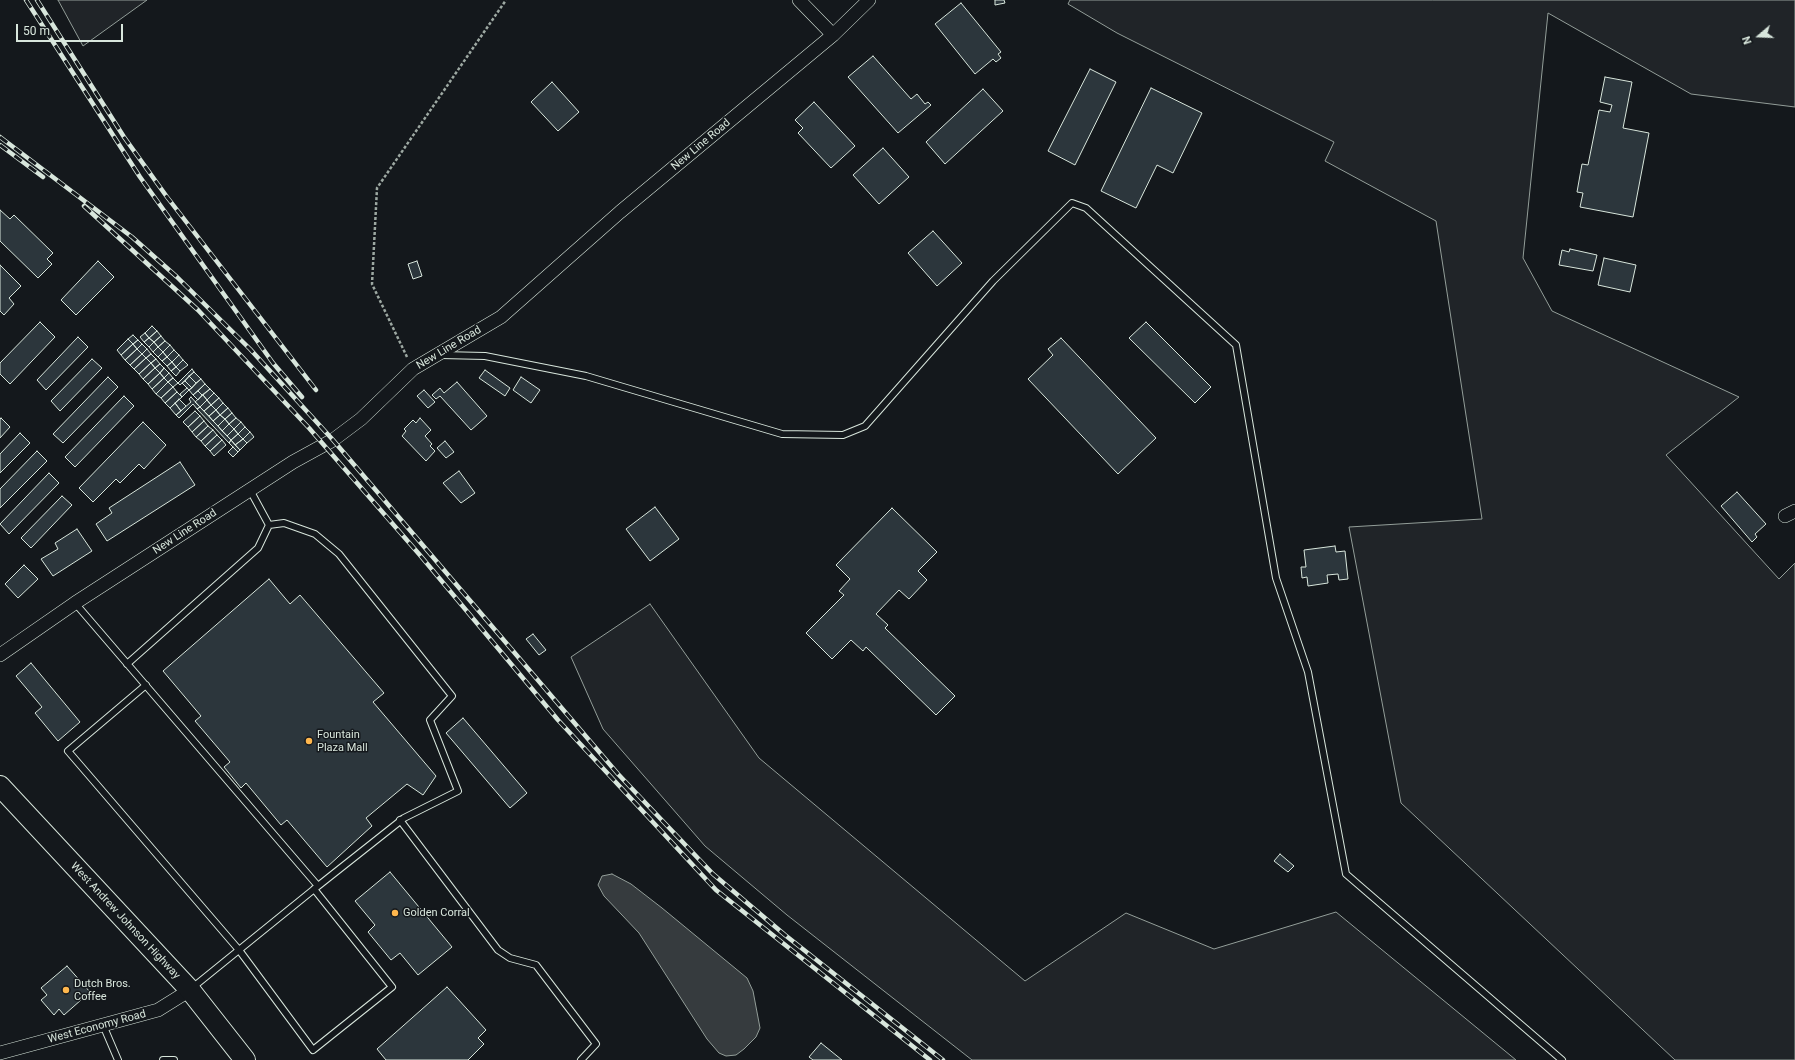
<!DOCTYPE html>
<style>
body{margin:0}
#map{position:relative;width:1795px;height:1060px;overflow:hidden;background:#14181c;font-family:Roboto,sans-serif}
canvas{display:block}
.north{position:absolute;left:1739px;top:16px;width:40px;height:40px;-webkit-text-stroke:3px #14181c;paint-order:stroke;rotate:251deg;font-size:11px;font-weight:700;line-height:16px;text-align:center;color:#d8e6dc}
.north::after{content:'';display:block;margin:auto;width:14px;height:18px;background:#d8e6dc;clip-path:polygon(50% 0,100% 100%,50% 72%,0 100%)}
.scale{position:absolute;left:16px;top:24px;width:107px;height:18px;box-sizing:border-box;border:2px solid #d8e6dc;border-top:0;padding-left:5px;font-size:12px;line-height:14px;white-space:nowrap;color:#d8e6dc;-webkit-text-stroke:3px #14181c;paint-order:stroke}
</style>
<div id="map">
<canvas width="1795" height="1060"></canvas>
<div class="north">N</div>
<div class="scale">50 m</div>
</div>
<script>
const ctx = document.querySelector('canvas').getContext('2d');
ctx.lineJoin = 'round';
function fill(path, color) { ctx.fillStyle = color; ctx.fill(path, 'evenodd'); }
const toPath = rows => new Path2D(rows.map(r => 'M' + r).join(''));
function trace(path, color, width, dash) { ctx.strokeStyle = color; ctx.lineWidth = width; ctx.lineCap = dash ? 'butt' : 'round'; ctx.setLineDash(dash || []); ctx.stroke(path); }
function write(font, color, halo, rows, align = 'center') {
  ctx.font = font + ' Roboto,sans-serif'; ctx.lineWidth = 3; ctx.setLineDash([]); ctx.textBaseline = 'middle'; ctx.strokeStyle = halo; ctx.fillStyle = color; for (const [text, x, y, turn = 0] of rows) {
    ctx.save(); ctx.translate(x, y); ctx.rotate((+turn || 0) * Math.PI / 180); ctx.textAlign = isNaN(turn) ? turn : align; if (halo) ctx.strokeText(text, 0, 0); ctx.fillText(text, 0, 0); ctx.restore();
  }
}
const green = toPath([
 [58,0,147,0,83,46,58,0],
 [1070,0,1795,0,1795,107,1691,94,1548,13,1523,258,1552,311,1739,397,1666,455,1779,579,1795,563,1795,1060,1675,1060,1401,803,1349,527,1482,519,1436,221,1325,161,1334,142,1117,33,1068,4,1070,0],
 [650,604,759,758,1025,981,1126,913,1214,949,1336,912,1516,1060,972,1060,787,915,705,846,603,729,571,657,650,604]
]);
fill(green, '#202428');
trace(green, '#939e99', 1);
const water = toPath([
 [612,874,631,884,662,908,747,978,753,991,760,1028,756,1037,744,1049,736,1055,726,1056,719,1053,707,1039,639,933,604,896,598,885,602,876,612,874]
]);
fill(water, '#363b3e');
trace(water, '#939e99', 1);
const building = toPath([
 [995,0,1004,0,1005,3,995,5,995,0],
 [961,3,1001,52,998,54,1001,58,996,62,993,59,975,74,935,24,961,3],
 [873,56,911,99,917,94,925,104,928,102,931,105,898,133,848,77,873,56],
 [1090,69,1116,82,1075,165,1048,151,1090,69],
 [1605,77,1632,82,1623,128,1649,133,1633,217,1580,207,1583,193,1577,192,1582,164,1588,165,1599,110,1610,112,1612,105,1600,102,1605,77],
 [552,82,579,112,558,131,531,102,552,82],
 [1151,88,1202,113,1173,173,1157,165,1136,208,1101,191,1151,88],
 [983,89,1003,111,945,164,926,142,983,89],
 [814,102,855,146,831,168,798,133,803,128,795,120,814,102],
 [883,148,909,177,879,204,853,175,883,148],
 [0,210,10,219,14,215,53,253,47,259,52,264,38,278,0,241,0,210],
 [933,231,962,263,937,286,908,253,933,231],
 [1570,249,1597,255,1593,271,1559,265,1562,250,1569,252,1570,249],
 [1604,258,1636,265,1630,292,1598,285,1604,258],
 [98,261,114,277,76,315,61,300,98,261],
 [417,261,422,276,413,279,408,264,417,261],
 [0,265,21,286,9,298,14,304,4,315,0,311,0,265],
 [40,322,55,337,10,384,0,374,0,363,40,322],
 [1146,322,1211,387,1195,403,1129,338,1146,322],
 [152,326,157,331,149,338,145,333,152,326],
 [157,331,161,336,154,342,149,338,157,331],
 [145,333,149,338,144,342,140,337,145,333],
 [133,335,138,340,133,344,128,339,133,335],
 [161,336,165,341,158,347,154,342,161,336],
 [78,337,88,347,46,390,37,380,78,337],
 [149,338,154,342,149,347,144,342,149,338],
 [1061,338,1156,438,1118,474,1028,379,1053,355,1048,349,1061,338],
 [128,339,133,344,121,355,117,350,128,339],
 [138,340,142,344,137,349,133,344,138,340],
 [165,341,170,345,163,352,158,347,165,341],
 [154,342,158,347,153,352,149,347,154,342],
 [133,344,137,349,125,360,121,355,133,344],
 [142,344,147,349,142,354,137,349,142,344],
 [170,345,174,350,167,357,163,352,170,345],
 [158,347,163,352,158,357,153,352,158,347],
 [137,349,142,354,130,365,125,360,137,349],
 [147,349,151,354,146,358,142,354,147,349],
 [174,350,179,355,172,362,167,357,174,350],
 [163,352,167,357,162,361,158,357,163,352],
 [142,354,146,358,134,369,130,365,142,354],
 [151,354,156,359,151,363,146,358,151,354],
 [179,355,183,360,176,367,172,362,179,355],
 [167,357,172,362,167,366,162,361,167,357],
 [146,358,151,363,139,374,134,369,146,358],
 [92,359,102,368,60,411,51,401,92,359],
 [156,359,160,364,155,368,151,363,156,359],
 [183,360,188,365,180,371,176,367,183,360],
 [172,362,176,367,171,371,167,366,172,362],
 [151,363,155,368,143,379,139,374,151,363],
 [160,364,164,368,160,373,155,368,160,364],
 [176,367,180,371,176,376,171,371,176,367],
 [155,368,160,373,148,384,143,379,155,368],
 [164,368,169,373,164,378,160,373,164,368],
 [192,369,194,372,180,385,178,383,192,369],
 [485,370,510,388,505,396,479,378,485,370],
 [194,372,201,379,196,383,189,376,194,372],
 [160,373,164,378,152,389,148,384,160,373],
 [169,373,173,378,168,382,164,378,169,373],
 [189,376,196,383,192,388,185,381,189,376],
 [108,377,118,387,63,443,53,434,108,377],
 [521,377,540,390,531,403,513,390,521,377],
 [164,378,168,382,156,394,152,389,164,378],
 [173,378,178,383,173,387,168,382,173,378],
 [201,379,205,384,193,395,189,390,201,379],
 [185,381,192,388,189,390,182,383,185,381],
 [168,382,173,387,161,398,156,394,168,382],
 [457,382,487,416,471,430,440,396,436,399,432,395,440,388,444,393,457,382],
 [205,384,210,389,202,395,198,391,205,384],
 [173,387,177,392,165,403,161,398,173,387],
 [187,388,189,390,182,397,180,394,187,388],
 [210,389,214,393,207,400,203,395,210,389],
 [424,390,435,402,428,408,417,396,424,390],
 [198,391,202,395,198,400,193,395,198,391],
 [177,392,182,397,170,408,165,403,177,392],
 [214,393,219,398,211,405,207,400,214,393],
 [203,395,207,400,200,407,195,402,203,395],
 [124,396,134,406,75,467,65,457,124,396],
 [191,397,200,407,197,409,193,404,179,418,176,415,191,402,189,399,191,397],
 [219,398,223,403,216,410,211,405,219,398],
 [179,399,186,406,181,411,175,403,179,399],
 [207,400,211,405,204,411,200,407,207,400],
 [175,403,181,411,176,415,170,408,175,403],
 [223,403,228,408,220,415,216,410,223,403],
 [211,405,216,410,209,416,204,411,211,405],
 [200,407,231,440,229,443,197,409,200,407],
 [228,408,232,413,225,419,220,415,228,408],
 [216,410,220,415,213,421,209,416,216,410],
 [195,411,200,416,188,427,183,422,195,411],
 [232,413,236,418,229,424,225,419,232,413],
 [220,415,225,419,218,426,213,421,220,415],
 [200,416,204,421,192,432,188,427,200,416],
 [1,418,10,427,0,438,0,419,1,418],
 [236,418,241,422,234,429,229,424,236,418],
 [420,418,431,430,425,436,432,444,430,446,435,451,426,461,402,436,406,431,404,429,413,420,416,423,420,418],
 [225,419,229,424,222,431,218,426,225,419],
 [204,421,208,426,196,437,192,432,204,421],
 [143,422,166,445,144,469,139,464,120,483,116,479,93,502,79,488,143,422],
 [241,422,245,427,238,434,234,429,241,422],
 [229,424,234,429,227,436,222,431,229,424],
 [208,426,213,430,201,441,196,437,208,426],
 [245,427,250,432,243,439,238,434,245,427],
 [234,429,238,434,231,440,227,436,234,429],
 [213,430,217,435,205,446,201,441,213,430],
 [250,432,254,437,247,443,243,439,250,432],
 [20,433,30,443,0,473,0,454,20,433],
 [238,434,243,439,235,445,231,440,238,434],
 [217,435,222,440,210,451,205,446,217,435],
 [243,439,247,443,240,450,235,445,243,439],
 [222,440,226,445,214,456,210,451,222,440],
 [231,440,240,450,238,452,229,443,231,440],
 [445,441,454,452,446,458,437,448,445,441],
 [233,447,238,452,233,457,228,452,233,447],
 [37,451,47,461,0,508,0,489,37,451],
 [180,462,195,485,107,541,96,524,112,513,109,508,180,462],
 [459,471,475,493,461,503,443,483,459,471],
 [49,473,59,483,9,534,0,524,49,473],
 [1737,492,1766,524,1755,534,1757,537,1752,542,1721,506,1737,492],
 [62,496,72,505,31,548,21,538,62,496],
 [655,507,679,539,650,561,626,529,655,507],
 [892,508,937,552,918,571,927,580,909,599,899,590,876,614,888,625,885,628,955,696,936,715,866,647,863,651,851,640,832,659,806,633,844,595,839,591,850,579,836,565,892,508],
 [77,529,92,551,53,576,41,559,58,549,55,543,77,529],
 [1335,546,1336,552,1345,551,1348,579,1339,580,1338,574,1327,575,1328,583,1308,586,1307,577,1302,578,1301,567,1306,567,1304,550,1335,546],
 [24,565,38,579,18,598,5,584,24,565],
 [269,579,290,604,300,595,384,693,373,702,436,776,423,795,407,784,366,818,372,826,327,867,287,820,281,825,246,783,241,788,224,767,230,762,195,721,201,716,163,671,269,579],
 [533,634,546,650,539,655,526,639,533,634],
 [31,663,80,722,58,741,35,713,42,707,16,676,31,663],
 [463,718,527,793,510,808,446,733,463,718],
 [1280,854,1294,866,1288,872,1274,861,1280,854],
 [390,872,452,947,418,975,400,953,391,960,368,932,375,925,355,901,390,872],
 [67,966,90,992,64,1015,59,1009,54,1015,41,1000,47,995,41,988,67,966],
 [447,987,486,1030,478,1038,484,1044,468,1060,386,1060,377,1049,447,987],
 [821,1043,842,1060,813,1060,809,1057,821,1043]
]);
fill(building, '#2c363c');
trace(building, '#d8e6dc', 1);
const service = toPath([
 [441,355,485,356,586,376,782,434,843,435,865,426,993,281,1072,203,1086,208,1236,345,1276,578,1308,672,1346,874,1562,1060],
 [269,525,284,523,315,534,339,554,452,696,430,720,458,791,404,818,318,886],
 [75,603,318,886,192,988],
 [127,664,258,548,269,525,250,490],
 [146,685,68,751,239,950,313,1050,392,987,314,889],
 [400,820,498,950,510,958,536,965,596,1044,581,1060],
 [103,1025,118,1060],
 [163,1060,174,1060]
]);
const minor = toPath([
 [799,0,833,35],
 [1785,516,1795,511],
 [0,655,75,603,293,462,333,440,361,419,413,369,501,317,620,212,833,35,869,0],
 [0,1053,158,1010,190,990]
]);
const primary = toPath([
 [0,786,190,990,245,1060]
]);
trace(service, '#d8e6dc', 8);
trace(minor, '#d8e6dc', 14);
trace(primary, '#d8e6dc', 22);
trace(toPath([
 [407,357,372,284,377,188,506,0]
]), '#9da8a2', 2.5, [3, 2]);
trace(service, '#14181c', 6);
trace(minor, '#14181c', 13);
trace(primary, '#14181c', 20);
const rail = toPath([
 [26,0,140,177,273,363,302,397],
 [37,0,124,137,167,197,316,390],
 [0,137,132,237,177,277,250,349,333,440,618,774,713,874,785,935,943,1060],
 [0,145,43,177],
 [84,206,198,310,309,428,419,554,558,720,716,890,930,1060]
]);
trace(rail, '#d8e6dc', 4.5);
trace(rail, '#14181c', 3, [9]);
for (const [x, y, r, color] of [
 [309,741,4,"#ffb74d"],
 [395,913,4,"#ffb74d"],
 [66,990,4,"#ffb74d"]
]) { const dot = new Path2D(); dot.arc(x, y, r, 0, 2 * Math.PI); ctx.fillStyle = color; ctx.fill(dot); trace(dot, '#14181c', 1.5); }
write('11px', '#d8e6dc', '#14181c', [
 ["New Line Road",701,145,-40],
 ["New Line Road",449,348,-31],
 ["New Line Road",185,532,-33],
 ["West Andrew Johnson Highway",125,921,47],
 ["West Economy Road",97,1027,-15]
]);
write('11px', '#d8e6dc', '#14181c', [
 ["Fountain",317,735],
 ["Plaza Mall",317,748],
 ["Golden Corral",403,913],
 ["Dutch Bros.",74,984],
 ["Coffee",74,997]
], 'left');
</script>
